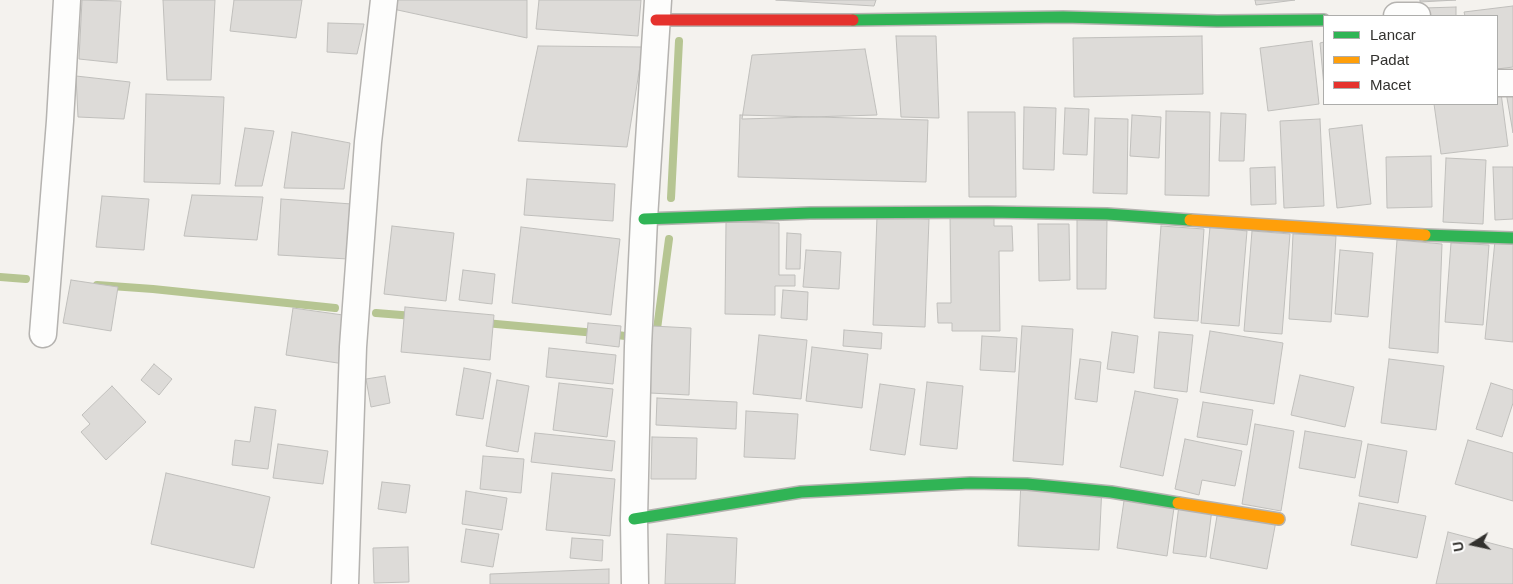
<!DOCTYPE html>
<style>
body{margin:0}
#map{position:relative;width:1513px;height:584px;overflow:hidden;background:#f4f2ee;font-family:Arial,sans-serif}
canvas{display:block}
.legend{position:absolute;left:1323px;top:15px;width:175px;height:90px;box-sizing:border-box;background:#fff;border:1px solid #adadab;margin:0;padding:6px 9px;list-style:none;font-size:15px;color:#32312e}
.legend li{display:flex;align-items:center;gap:10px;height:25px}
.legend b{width:25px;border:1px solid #adadab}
.north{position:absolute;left:1448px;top:519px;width:50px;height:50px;-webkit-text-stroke:4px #fff;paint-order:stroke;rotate:260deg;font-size:14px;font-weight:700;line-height:20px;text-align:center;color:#32312e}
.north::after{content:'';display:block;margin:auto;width:18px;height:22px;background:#32312e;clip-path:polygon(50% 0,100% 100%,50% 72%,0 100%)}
</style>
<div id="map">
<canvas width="1513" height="584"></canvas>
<ul class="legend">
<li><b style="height:6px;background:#30b455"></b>Lancar</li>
<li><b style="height:6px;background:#ff9f0a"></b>Padat</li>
<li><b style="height:6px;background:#e5322d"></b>Macet</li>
</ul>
<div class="north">U</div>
</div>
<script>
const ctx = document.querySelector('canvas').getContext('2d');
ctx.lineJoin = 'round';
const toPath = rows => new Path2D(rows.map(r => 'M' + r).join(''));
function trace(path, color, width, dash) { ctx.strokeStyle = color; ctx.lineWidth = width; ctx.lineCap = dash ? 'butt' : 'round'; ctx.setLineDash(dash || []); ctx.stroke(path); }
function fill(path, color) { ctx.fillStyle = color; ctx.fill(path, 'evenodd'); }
trace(toPath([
 [671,198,679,41],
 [0,277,26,279],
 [97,285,153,289,335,308],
 [376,313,414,316],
 [485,323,596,333],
 [657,329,669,239],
 [610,334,625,336]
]), '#b6c592', 8);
const building = toPath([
 [82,0,121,1,117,63,79,59,82,0],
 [163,0,215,0,211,80,167,80,163,0],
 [234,0,302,0,296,38,230,31,234,0],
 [396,0,527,0,527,38,393,9,396,0],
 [539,0,641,0,638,36,536,29,539,0],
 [776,0,876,0,874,6,776,0],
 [1255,0,1295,0,1256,5,1255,0],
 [1420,0,1456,0,1420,2,1420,0],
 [1513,6,1513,67,1497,69,1497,16,1465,16,1464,12,1513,6],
 [1456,7,1456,16,1425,16,1424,8,1456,7],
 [328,23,364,24,357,54,327,52,328,23],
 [896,36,936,36,939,118,901,117,896,36],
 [1202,36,1203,94,1074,97,1073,38,1202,36],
 [1312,41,1319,104,1268,111,1260,48,1312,41],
 [1324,42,1324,87,1320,43,1324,42],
 [538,46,643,47,627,147,518,141,538,46],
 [865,49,877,115,742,119,752,55,865,49],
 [76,76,130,82,124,119,78,117,76,76],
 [1513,91,1513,133,1506,92,1513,91],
 [1501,93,1508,146,1441,154,1434,104,1497,104,1497,94,1501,93],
 [146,94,224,97,220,184,144,182,146,94],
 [1024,107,1056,108,1054,170,1023,169,1024,107],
 [1065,108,1089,109,1087,155,1063,154,1065,108],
 [1166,111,1210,112,1209,196,1165,195,1166,111],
 [968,112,1015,112,1016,197,969,197,968,112],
 [1221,113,1246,114,1244,161,1219,161,1221,113],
 [740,115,928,120,926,182,738,177,740,115],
 [1132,115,1161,117,1159,158,1130,156,1132,115],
 [1095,118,1128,119,1127,194,1093,193,1095,118],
 [1320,119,1324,206,1284,208,1280,121,1320,119],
 [1362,125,1371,204,1337,208,1329,129,1362,125],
 [245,128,274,131,262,186,235,186,245,128],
 [292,132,350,143,344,189,284,188,292,132],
 [1431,156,1432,207,1387,208,1386,157,1431,156],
 [1446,158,1486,160,1483,224,1443,222,1446,158],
 [1275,167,1276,204,1251,205,1250,168,1275,167],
 [1493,167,1513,167,1513,219,1495,220,1493,167],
 [527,179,615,184,613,221,524,215,527,179],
 [192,195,263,197,257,240,184,236,192,195],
 [102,196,149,199,144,250,96,247,102,196],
 [281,199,352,204,348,259,278,255,281,199],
 [950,212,994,212,994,226,1012,226,1013,251,999,251,1000,331,952,331,952,323,938,323,937,303,951,303,950,212],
 [877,217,929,219,925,327,873,325,877,217],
 [1077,219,1107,219,1106,289,1077,289,1077,219],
 [726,222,779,223,779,275,795,275,795,286,775,286,775,315,725,314,726,222],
 [1038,224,1069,224,1070,280,1039,281,1038,224],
 [392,226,454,233,446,301,384,294,392,226],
 [1161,226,1204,229,1198,321,1154,318,1161,226],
 [521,227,620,239,611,315,512,303,521,227],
 [1210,227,1247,231,1239,326,1201,323,1210,227],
 [1252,231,1290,234,1282,334,1244,331,1252,231],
 [787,233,801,234,800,269,786,269,787,233],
 [1293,234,1336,236,1331,322,1289,319,1293,234],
 [1397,240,1442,244,1438,353,1389,348,1397,240],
 [1495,241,1513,242,1513,342,1485,339,1495,241],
 [1451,243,1489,245,1483,325,1445,322,1451,243],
 [806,250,841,252,839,289,803,287,806,250],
 [1340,250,1373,253,1368,317,1335,314,1340,250],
 [463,270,495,274,492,304,459,300,463,270],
 [71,280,118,287,111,331,63,323,71,280],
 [783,290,808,292,807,320,781,318,783,290],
 [405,307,494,315,490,360,401,352,405,307],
 [293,308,350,316,344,364,286,355,293,308],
 [588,323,621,326,619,347,586,343,588,323],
 [652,326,691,328,689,395,650,393,652,326],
 [1022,326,1073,329,1063,465,1013,461,1022,326],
 [844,330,882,333,881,349,843,346,844,330],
 [1210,331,1283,343,1274,404,1200,392,1210,331],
 [1112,332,1138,336,1134,373,1107,369,1112,332],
 [1159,332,1193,335,1187,392,1154,388,1159,332],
 [759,335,807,340,801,399,753,394,759,335],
 [982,336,1017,338,1015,372,980,370,982,336],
 [812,347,868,354,862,408,806,401,812,347],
 [549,348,616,355,613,384,546,377,549,348],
 [1080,359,1101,362,1097,402,1075,399,1080,359],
 [1389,359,1444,366,1436,430,1381,423,1389,359],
 [154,364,172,379,159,395,141,380,154,364],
 [464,368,491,373,483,419,456,415,464,368],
 [1300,375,1354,387,1345,427,1291,415,1300,375],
 [385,376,390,403,371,407,366,379,385,376],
 [497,380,529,386,518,452,486,446,497,380],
 [927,382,963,386,957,449,920,445,927,382],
 [559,383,613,389,607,437,553,430,559,383],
 [1491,383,1513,390,1513,403,1502,437,1476,429,1491,383],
 [880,384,915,389,905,455,870,450,880,384],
 [112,386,146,422,106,460,81,432,90,424,82,415,112,386],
 [1135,391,1178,399,1163,476,1120,467,1135,391],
 [657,398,737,402,736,429,656,425,657,398],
 [1203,402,1253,410,1247,445,1197,437,1203,402],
 [255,407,276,410,268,469,232,465,235,440,250,442,255,407],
 [746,411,798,414,795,459,744,457,746,411],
 [1255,424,1294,431,1281,511,1242,504,1255,424],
 [1305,431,1362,441,1355,478,1299,468,1305,431],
 [535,433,615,441,612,471,531,462,535,433],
 [652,437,697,438,696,479,651,479,652,437],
 [1185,439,1242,451,1235,486,1202,480,1199,495,1175,489,1185,439],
 [1468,440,1513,453,1513,501,1455,484,1468,440],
 [278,444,328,451,323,484,273,478,278,444],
 [1368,444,1407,451,1398,503,1359,496,1368,444],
 [483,456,524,459,521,493,480,489,483,456],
 [166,473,270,497,254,568,151,544,166,473],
 [552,473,615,479,610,536,546,530,552,473],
 [1021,481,1102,485,1099,550,1018,546,1021,481],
 [382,482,410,485,406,513,378,509,382,482],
 [466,491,507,498,502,530,462,524,466,491],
 [1125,494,1175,501,1167,556,1117,548,1125,494],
 [1359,503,1426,516,1417,558,1351,545,1359,503],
 [1179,505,1212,509,1206,557,1173,553,1179,505],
 [1218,510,1276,521,1267,569,1210,558,1218,510],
 [466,529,499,534,493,567,461,562,466,529],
 [1448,532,1513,549,1513,584,1436,584,1448,532],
 [667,534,737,538,735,584,665,584,667,534],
 [572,538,603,540,602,561,570,558,572,538],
 [408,547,409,582,374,583,373,548,408,547],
 [609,569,609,584,490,584,490,574,609,569]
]);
fill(building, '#dddbd8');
trace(building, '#c0bfbc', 1);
const street = toPath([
 [1397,16,1417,16],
 [1497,83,1513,83],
 [43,334,60,121,67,0],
 [345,584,353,347,368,142,384,0],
 [635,584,634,519,638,346,644,219,658,0]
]);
const fast = toPath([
 [853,20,1063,17,1217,21,1324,20],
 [644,219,810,213,988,212,1107,214,1190,220],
 [1425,235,1513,238],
 [634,519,801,492,970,483,1027,484,1111,492,1178,503]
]);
const slow = toPath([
 [1190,220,1425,235],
 [1178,503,1279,519]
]);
const jam = toPath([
 [656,20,853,20]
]);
trace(street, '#b5b3b0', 29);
trace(fast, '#b5b3b0', 14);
trace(slow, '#b5b3b0', 14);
trace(jam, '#b5b3b0', 14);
trace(street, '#fdfdfc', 26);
trace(fast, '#30b455', 11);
trace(slow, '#ff9f0a', 11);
trace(jam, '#e5322d', 11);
</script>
